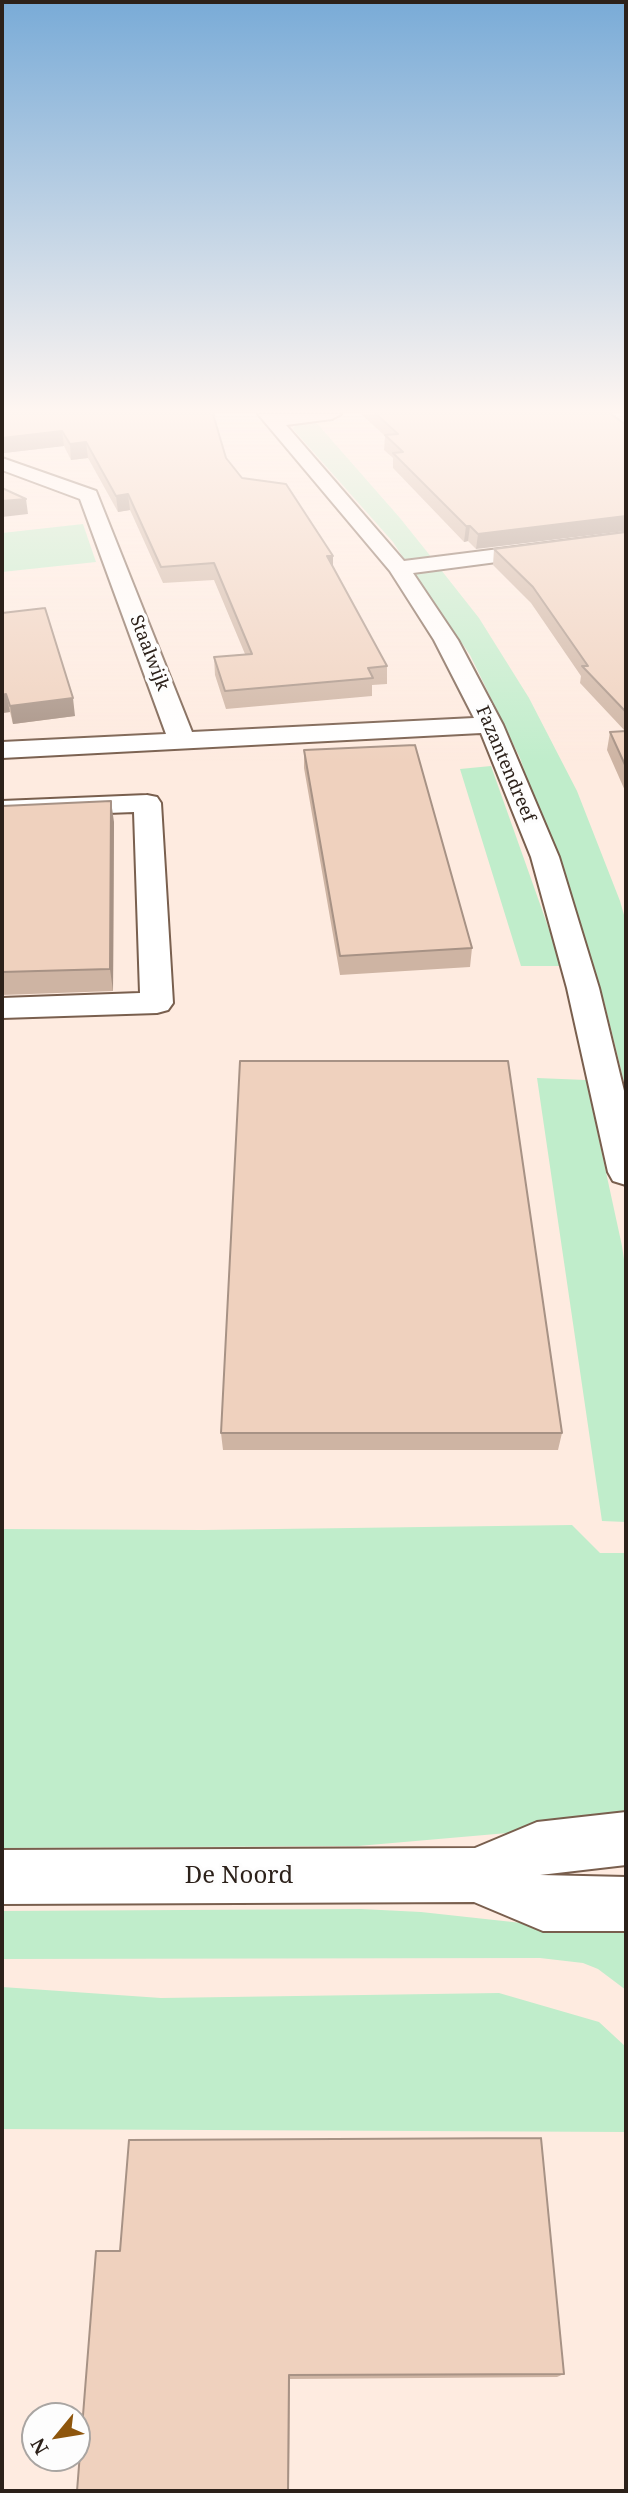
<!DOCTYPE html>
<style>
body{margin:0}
#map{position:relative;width:628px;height:2493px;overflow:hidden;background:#feebe0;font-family:"Noto Serif",serif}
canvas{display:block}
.frame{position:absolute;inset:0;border:4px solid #2c211a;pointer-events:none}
.north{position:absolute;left:21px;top:2402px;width:70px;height:70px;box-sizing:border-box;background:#fdfdfd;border:2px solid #a9a5a2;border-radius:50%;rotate:240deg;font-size:19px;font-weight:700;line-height:28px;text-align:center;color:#2c211a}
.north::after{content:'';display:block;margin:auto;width:24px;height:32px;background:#8e560d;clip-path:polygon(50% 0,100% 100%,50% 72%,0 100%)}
</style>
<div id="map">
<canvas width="628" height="2493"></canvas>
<div class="frame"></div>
<div class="north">N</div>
</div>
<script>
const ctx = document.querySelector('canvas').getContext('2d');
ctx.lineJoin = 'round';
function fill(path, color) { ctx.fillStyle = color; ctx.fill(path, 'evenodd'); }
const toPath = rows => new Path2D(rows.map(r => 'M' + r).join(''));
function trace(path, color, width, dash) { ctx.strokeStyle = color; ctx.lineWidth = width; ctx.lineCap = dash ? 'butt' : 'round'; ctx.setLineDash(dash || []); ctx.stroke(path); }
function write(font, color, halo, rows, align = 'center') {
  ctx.font = font + ' "Noto Serif",serif'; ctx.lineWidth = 7; ctx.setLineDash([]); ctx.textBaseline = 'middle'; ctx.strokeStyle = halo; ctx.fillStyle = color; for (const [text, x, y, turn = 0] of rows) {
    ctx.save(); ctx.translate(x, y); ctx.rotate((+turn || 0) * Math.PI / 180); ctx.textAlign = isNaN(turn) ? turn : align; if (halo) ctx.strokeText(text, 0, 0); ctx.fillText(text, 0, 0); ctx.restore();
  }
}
fill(toPath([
 [314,420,400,518,432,558,406,562,393,542,293,429,296,423],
 [83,524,96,562,2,572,2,533],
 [438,566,479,618,529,698,577,791,620,901,626,922,626,1090,605,1005,520,758,470,655,412,570],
 [491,766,562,966,521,966,460,769],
 [537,1078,586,1080,622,1246,626,1273,626,1522,602,1521],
 [572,1525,600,1553,626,1553,626,1809,611,1819,565,1828,358,1846,2,1848,2,1529,202,1530],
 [361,1909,421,1912,531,1924,606,1926,626,1931,626,1990,598,1969,583,1963,540,1958,2,1959,2,1911],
 [2,1987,161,1998,499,1993,599,2022,626,2047,626,2132,2,2129]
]), '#c0edcb');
const minor = toPath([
 [258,414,341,414,332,419,286,425,404,561,626,533,626,545,413,573,458,640,503,725,559,857,599,988,626,1099,626,1185,613,1181,608,1172,567,988,531,857,481,733,2,758,2,742,166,734,80,499,2,470,2,458,96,491,192,732,474,718,434,640,390,571,258,414],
 [147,795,157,797,161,803,173,1003,168,1010,157,1013,2,1018,2,998,140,993,134,812,2,817,2,801,147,795]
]);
const major = toPath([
 [626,1812,626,1865,540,1875,626,1877,626,1931,543,1931,474,1902,2,1904,2,1850,475,1848,537,1822,626,1812]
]);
trace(minor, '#795f4e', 4);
trace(major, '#795f4e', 4);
fill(minor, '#fff');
fill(major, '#fff');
fill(toPath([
 [2,414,226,458,242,478,333,556,333,567,387,666,387,684,372,685,372,696,226,709,215,675,214,657,245,654,214,580,163,583,130,510,118,512,88,458,71,460,64,446,4,453,2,449],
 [361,414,617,414,612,414,476,549,468,541,464,542,393,468,393,458,384,450,385,436],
 [626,532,626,731,625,731,580,683,581,676,531,603,493,565,494,549],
 [2,613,75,716,13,724,10,712,2,713],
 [626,731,626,793,607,750,610,732],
 [304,750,472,948,470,967,340,975,304,768],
 [2,806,114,822,113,991,2,995],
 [221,1433,562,1433,558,1450,223,1450],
 [96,2251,564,2374,557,2377,290,2379,289,2491,77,2491]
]), '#ceb4a3');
fill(toPath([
 [62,431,64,446,4,453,2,438],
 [86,442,88,458,71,460,70,444],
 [128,494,130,510,118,512,116,496],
 [26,499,28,514,2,517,2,501],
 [626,516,626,531,476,549,478,534],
 [466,526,470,526,468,541,464,542],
 [327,556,333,556,333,572],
 [6,694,10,712,2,713,2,695],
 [73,698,75,716,13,724,10,706],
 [111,801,114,822,113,991,110,969],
 [289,2375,289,2491,288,2491]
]), '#a79285');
const building = toPath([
 [2,414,213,414,226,458,242,478,286,484,333,556,327,556,387,666,368,668,373,678,225,691,214,657,252,654,214,563,161,567,128,494,116,496,86,442,70,444,62,431,2,438,2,414],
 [376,414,611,414,626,425,626,516,478,534,470,526,466,526,393,453,403,452,385,435,398,434,376,414],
 [2,488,26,499,2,501,2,488],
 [626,532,626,712,582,666,588,666,533,587,494,549,626,532],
 [45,608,73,698,10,706,6,694,2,695,2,613,45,608],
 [626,731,626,767,610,732,626,731],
 [415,745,472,948,340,956,304,750,415,745],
 [111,801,110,969,2,972,2,806,111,801],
 [240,1061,508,1061,562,1433,221,1433,240,1061],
 [541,2138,564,2374,289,2375,288,2491,77,2491,96,2251,120,2251,129,2140,541,2138]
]);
fill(building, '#efd1be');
trace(building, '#a79285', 2);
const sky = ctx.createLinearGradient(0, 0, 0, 763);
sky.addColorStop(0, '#79abd7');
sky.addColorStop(0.54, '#fff6f1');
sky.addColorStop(1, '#fff6f100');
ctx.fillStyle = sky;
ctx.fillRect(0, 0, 628, 763);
write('18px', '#2c211a', '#fdfdfd', [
 ["Staalwijk",149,653,69],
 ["Fazantendreef",505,764,67]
]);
write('24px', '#2c211a', '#fdfdfd', [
 ["De Noord",239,1876]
]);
</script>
